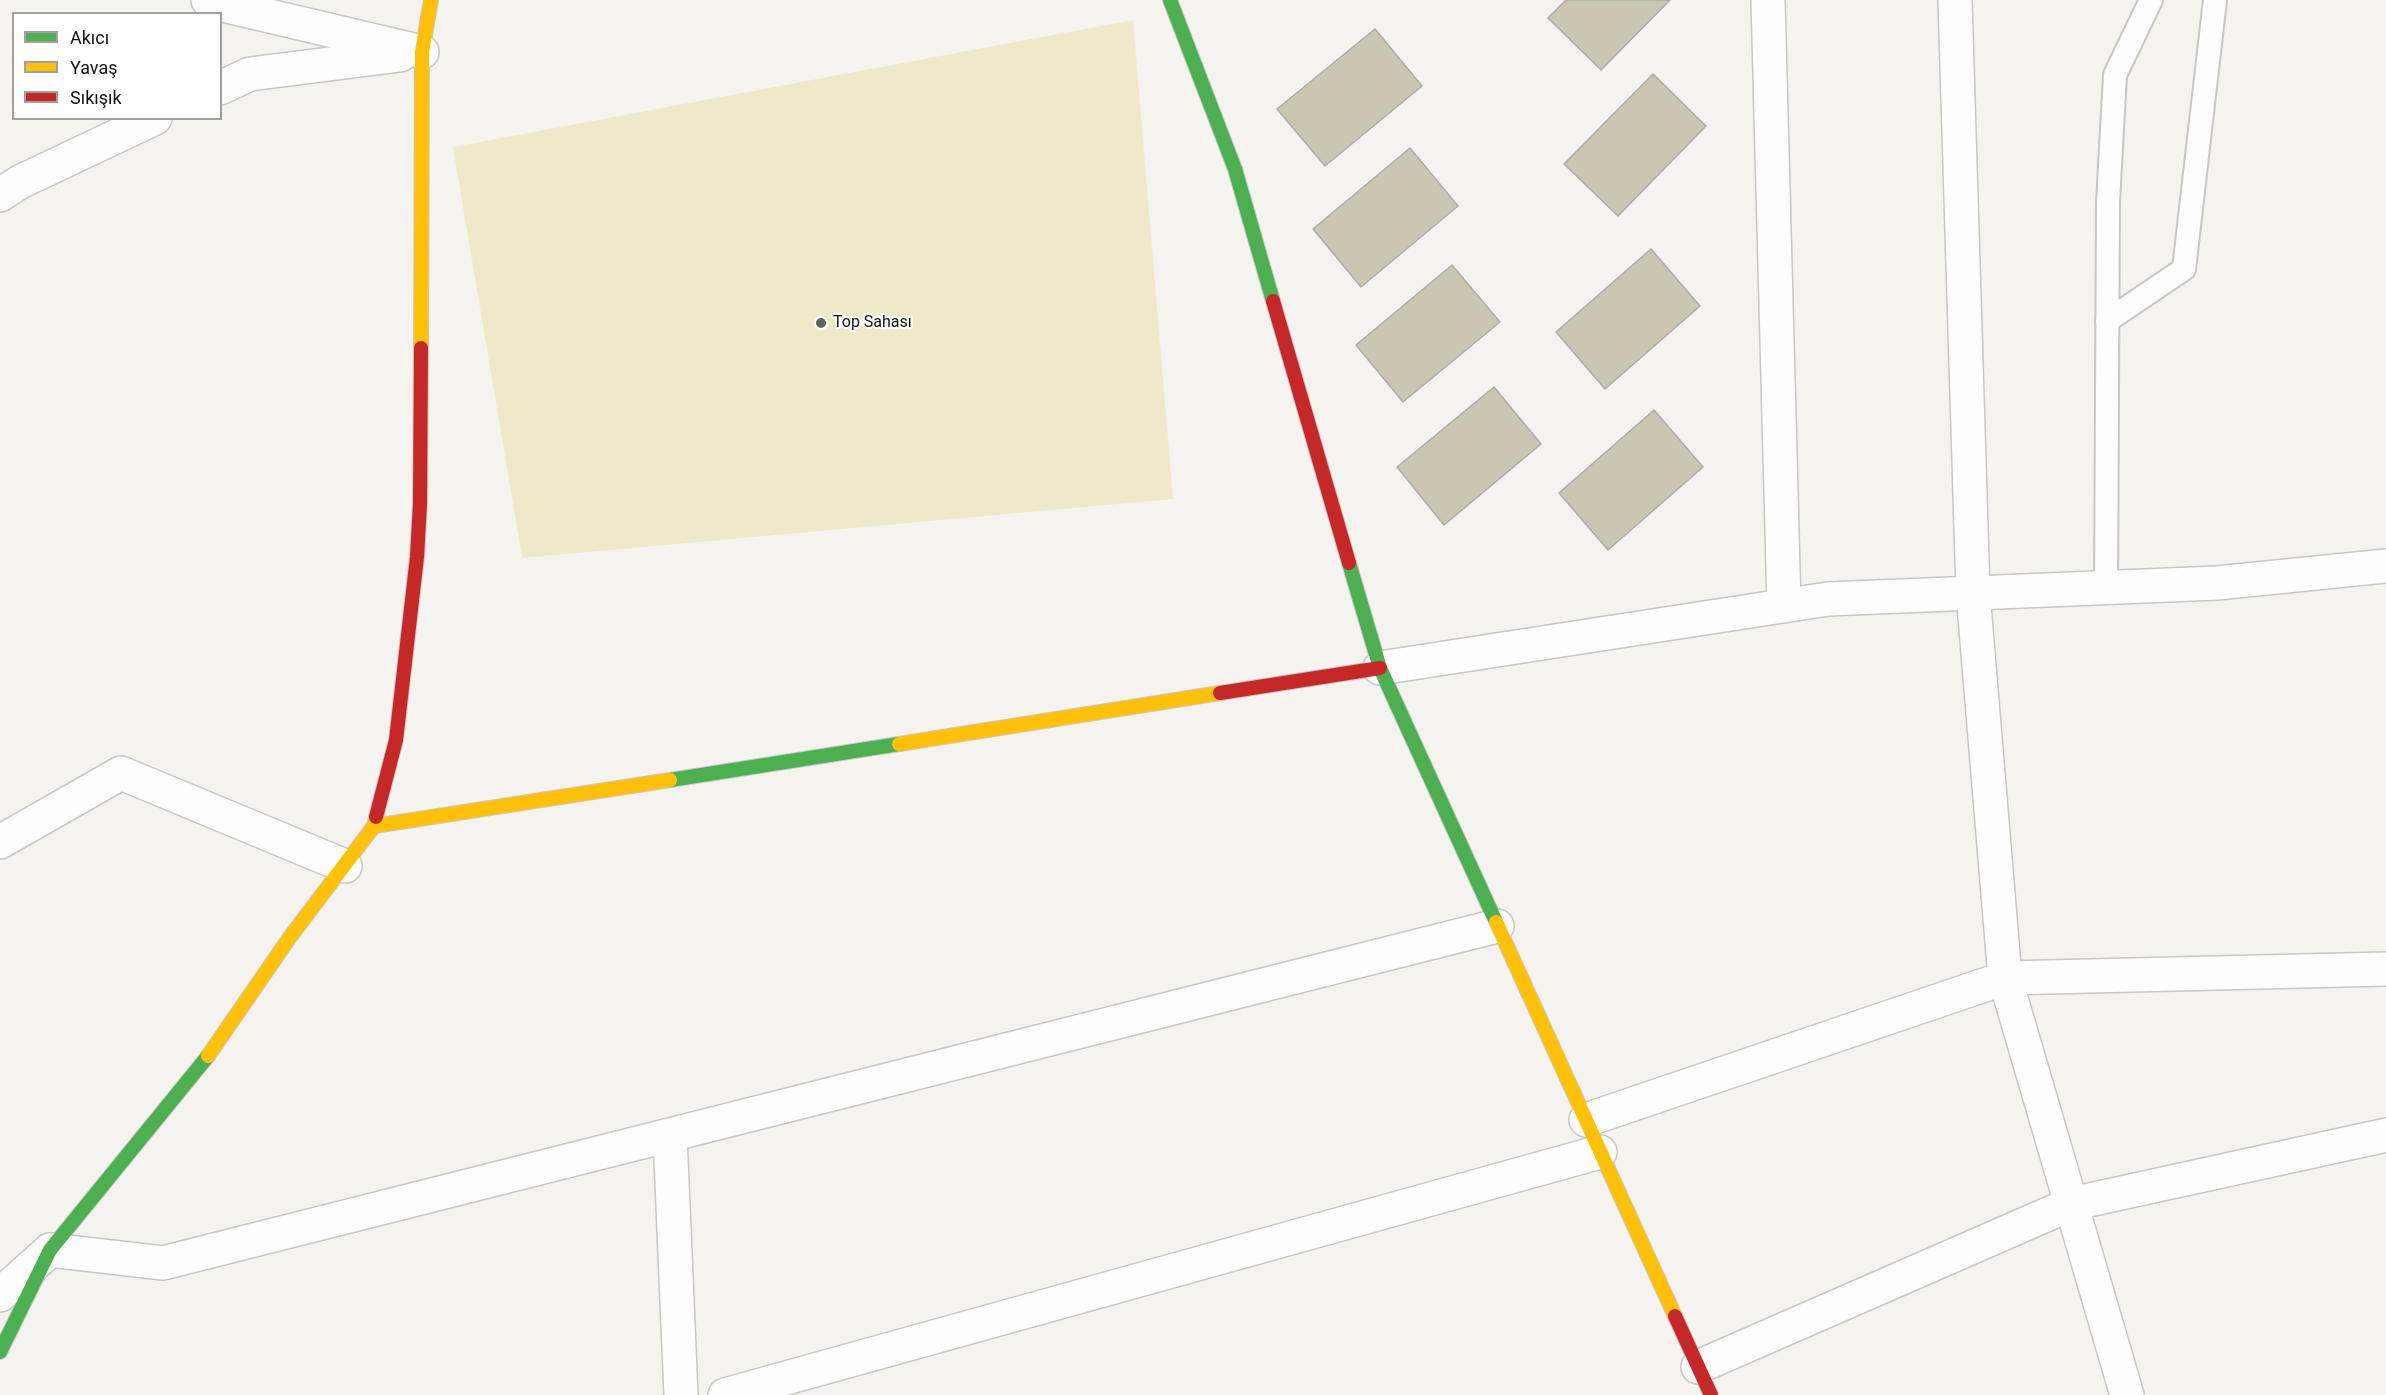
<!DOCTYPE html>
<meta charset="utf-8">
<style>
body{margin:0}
#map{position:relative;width:2386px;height:1395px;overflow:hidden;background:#f4f3f0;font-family:Roboto,sans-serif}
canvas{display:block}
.legend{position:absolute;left:12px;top:12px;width:210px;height:108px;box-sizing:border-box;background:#fff;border:2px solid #a0a09f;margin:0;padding:8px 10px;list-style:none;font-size:18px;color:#11110f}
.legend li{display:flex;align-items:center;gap:12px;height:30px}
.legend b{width:30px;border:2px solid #a0a09f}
</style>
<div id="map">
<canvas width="2386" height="1395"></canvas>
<ul class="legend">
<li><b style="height:8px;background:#4caf50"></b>Akıcı</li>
<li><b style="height:8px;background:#ffc107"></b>Yavaş</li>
<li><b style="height:8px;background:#c62828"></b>Sıkışık</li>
</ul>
</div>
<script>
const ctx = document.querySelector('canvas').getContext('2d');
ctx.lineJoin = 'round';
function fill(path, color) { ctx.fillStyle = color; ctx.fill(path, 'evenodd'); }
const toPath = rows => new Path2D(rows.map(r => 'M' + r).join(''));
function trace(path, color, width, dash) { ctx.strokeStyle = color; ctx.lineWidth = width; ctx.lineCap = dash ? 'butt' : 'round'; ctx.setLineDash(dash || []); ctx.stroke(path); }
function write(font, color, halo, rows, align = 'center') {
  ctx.font = font + ' Roboto,sans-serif'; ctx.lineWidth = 4.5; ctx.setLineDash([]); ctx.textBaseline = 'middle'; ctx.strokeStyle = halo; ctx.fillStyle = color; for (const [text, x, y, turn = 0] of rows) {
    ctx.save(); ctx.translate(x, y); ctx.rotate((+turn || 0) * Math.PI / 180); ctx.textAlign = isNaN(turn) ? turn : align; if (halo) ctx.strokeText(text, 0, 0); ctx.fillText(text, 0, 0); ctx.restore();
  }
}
fill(toPath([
 [1133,20,1173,499,522,558,453,147]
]), '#f0e9c9');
const building = toPath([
 [1566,0,1670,0,1601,70,1548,18,1566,0],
 [1375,29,1422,86,1325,166,1277,109,1375,29],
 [1653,74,1706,126,1618,216,1564,164,1653,74],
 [1410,148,1458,206,1361,287,1313,229,1410,148],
 [1651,249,1700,306,1605,389,1556,332,1651,249],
 [1452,265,1500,322,1403,402,1356,345,1452,265],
 [1494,387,1541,444,1444,525,1397,467,1494,387],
 [1654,410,1703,467,1608,550,1559,493,1654,410]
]);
fill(building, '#cac6b2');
trace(building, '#acacaa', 1.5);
const lane = toPath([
 [2107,321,2184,269,2215,0],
 [2106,588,2108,202,2115,75,2151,0]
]);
const street = toPath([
 [208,0,210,2,422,52],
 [1768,0,1784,606],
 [220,88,250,74,400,55],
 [0,195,20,182,155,118],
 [1380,668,1828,599,2217,583,2386,566],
 [0,842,121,773,345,866],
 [1586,1120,2005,978,1973,593,1955,0],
 [670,1135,681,1395],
 [0,1295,50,1250,163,1263,1497,926],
 [1698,1367,2071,1204,2386,1135],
 [725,1395,1600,1152],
 [2127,1395,2005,978,2386,969]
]);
const fast = toPath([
 [1170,0,1235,169,1273,301],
 [1349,563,1380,668,1496,922],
 [670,780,899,744],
 [0,1352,50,1250,208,1056]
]);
const slow = toPath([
 [421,348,422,52,431,0],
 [899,744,1220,693],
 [374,826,670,780],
 [1496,922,1675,1316],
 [208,1056,290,937,374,826,376,817]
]);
const jam = toPath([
 [1273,301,1349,563],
 [1220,693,1380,668],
 [376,817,396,740,417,557,420,504,421,348],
 [1675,1316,1711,1395]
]);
trace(lane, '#c7c7c5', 26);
trace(street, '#c7c7c5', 36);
trace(fast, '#c7c7c5', 16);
trace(slow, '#c7c7c5', 16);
trace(jam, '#c7c7c5', 16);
trace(lane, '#fdfdfd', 22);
trace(street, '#fdfdfd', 33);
trace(fast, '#4caf50', 14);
trace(slow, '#ffc107', 14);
trace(jam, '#c62828', 14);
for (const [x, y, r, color] of [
 [821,323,6,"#60605e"]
]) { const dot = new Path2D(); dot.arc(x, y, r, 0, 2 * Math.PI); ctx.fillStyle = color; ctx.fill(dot); trace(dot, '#fff', 2); }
write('16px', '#11110f', '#fff', [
 ["Top Sahası",833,323]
], 'left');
</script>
